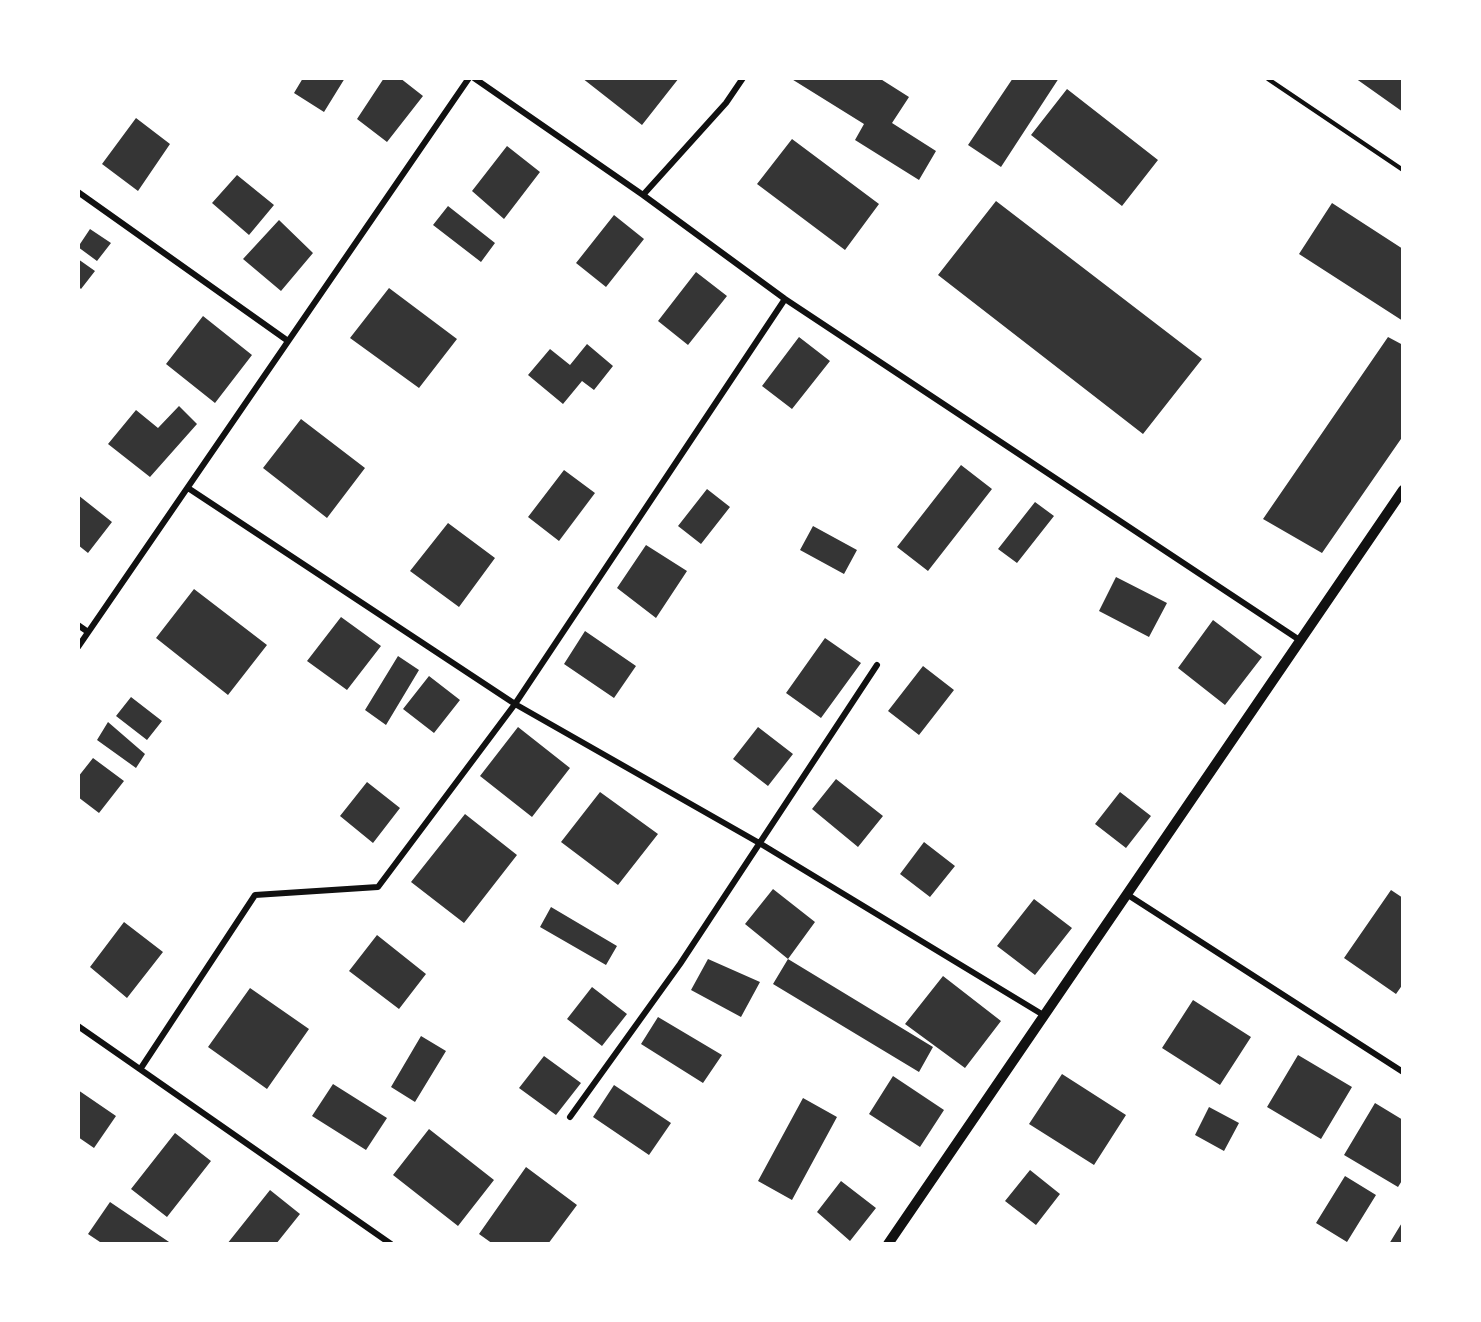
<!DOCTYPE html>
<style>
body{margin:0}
#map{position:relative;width:1481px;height:1322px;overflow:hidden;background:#fff;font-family:"Sofia Sans Condensed",sans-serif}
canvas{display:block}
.frame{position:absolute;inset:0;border:80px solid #fff;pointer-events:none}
</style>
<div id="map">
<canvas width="1481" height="1322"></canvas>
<div class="frame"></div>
</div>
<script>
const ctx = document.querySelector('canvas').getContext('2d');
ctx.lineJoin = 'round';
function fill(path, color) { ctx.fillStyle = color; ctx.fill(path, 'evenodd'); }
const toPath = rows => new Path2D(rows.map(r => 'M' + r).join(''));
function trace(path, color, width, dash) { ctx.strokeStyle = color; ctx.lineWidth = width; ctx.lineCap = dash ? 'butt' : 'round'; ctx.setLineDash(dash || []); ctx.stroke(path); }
fill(toPath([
 [303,78,345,78,324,112,294,93],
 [384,78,400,78,423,96,387,142,357,119],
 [582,78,679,78,642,125],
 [790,78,879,78,909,97,892,123,936,151,919,180,855,140,864,124],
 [1013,78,1059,78,1001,167,968,145],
 [1355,78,1403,78,1403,112],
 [1067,89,1158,160,1122,206,1031,135],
 [136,118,170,144,138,191,102,164],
 [792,139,879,204,845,250,757,184],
 [507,146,540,172,504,219,472,191],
 [237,175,274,205,249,235,212,203],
 [996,201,1202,359,1143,434,938,275],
 [1332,203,1403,249,1403,321,1299,254],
 [448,206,495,243,481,262,433,225],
 [614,215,644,239,606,287,576,263],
 [279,220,313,253,281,291,243,259],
 [90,229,111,243,97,261,78,247],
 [78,259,95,271,81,289,78,286],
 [696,272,727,296,688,345,658,321],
 [389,288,457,339,419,388,350,338],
 [203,316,252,355,215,403,166,364],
 [799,337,830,361,792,409,762,386],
 [1388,337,1403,345,1403,436,1322,553,1263,519],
 [587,344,613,366,594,390,582,381,563,404,528,375,550,349,570,365],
 [179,406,197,424,150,477,108,444,136,410,158,428],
 [301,419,365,468,327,518,263,468],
 [961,465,992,489,928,571,897,547],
 [564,470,595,493,559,541,528,517],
 [707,489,730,507,701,544,678,526],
 [78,495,112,522,88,553,78,545],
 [1035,502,1054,516,1017,563,998,549],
 [448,523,495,558,459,607,410,571],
 [813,526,857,550,844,574,800,550],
 [646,545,687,571,656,618,617,588],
 [1116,577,1167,603,1149,637,1099,611],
 [194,589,267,645,228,695,156,638],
 [341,617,381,646,347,690,307,661],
 [1213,620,1262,657,1225,705,1178,668],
 [585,631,636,666,614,698,564,664],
 [825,638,861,663,821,718,786,693],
 [398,656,419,670,386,725,365,710],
 [923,666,954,690,919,735,888,711],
 [429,676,460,700,434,733,403,709],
 [131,697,162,721,147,740,116,716],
 [108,722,145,754,136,768,97,740],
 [518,727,570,768,532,817,480,776],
 [758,727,793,754,768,786,733,759],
 [93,758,124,781,99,813,78,797,78,777],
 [836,779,883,816,858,847,812,809],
 [367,782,400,808,373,843,340,816],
 [600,792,658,834,618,885,561,842],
 [1120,792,1151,816,1126,848,1095,824],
 [465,814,517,855,464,923,411,882],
 [924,842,955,866,930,897,900,874],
 [773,889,815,922,788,959,745,924],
 [1391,890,1403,898,1403,984,1396,994,1344,958],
 [1034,899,1072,928,1035,975,997,946],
 [551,907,617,946,606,965,540,927],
 [124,922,163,952,127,998,90,967],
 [377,935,426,974,399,1009,349,971],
 [708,959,760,982,741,1017,691,990],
 [788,959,933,1047,919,1072,773,984],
 [943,976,1001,1021,965,1068,905,1024],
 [592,987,627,1014,602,1046,567,1019],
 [250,988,309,1029,267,1089,208,1047],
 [1193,1000,1251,1037,1220,1085,1162,1048],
 [658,1017,722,1055,703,1083,641,1044],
 [421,1036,446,1051,415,1102,391,1087],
 [1298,1055,1352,1087,1321,1139,1267,1107],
 [544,1056,581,1083,556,1115,519,1088],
 [1062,1074,1126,1115,1094,1165,1029,1124],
 [893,1076,944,1110,920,1147,869,1114],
 [333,1084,387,1118,366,1150,312,1116],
 [614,1085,671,1123,649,1155,593,1117],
 [78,1090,116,1116,94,1148,78,1137],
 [803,1098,837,1117,792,1200,758,1181],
 [1375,1103,1403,1120,1403,1179,1398,1187,1344,1155],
 [1209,1107,1239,1123,1224,1151,1195,1135],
 [429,1129,494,1180,458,1226,393,1175],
 [175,1133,211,1161,167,1217,131,1189],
 [526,1167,577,1205,548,1244,493,1244,479,1234],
 [1030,1170,1060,1194,1036,1225,1005,1201],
 [1345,1176,1376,1195,1347,1242,1316,1223],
 [841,1181,876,1208,850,1241,817,1212],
 [270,1190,300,1214,276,1244,227,1244],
 [110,1202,172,1244,103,1244,88,1234],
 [1403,1221,1403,1244,1389,1244]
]), '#353535');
trace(toPath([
 [1268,79,1403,170]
]), '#111', 4.5);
trace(toPath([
 [474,78,643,195,785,299,1301,641],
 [78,192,288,341],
 [643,195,726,103,743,78],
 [188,488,515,704,761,844,1045,1016],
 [78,625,88,632],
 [78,647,469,78],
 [1128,895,1403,1072],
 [78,1026,391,1244],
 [141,1068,255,895,378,887,515,704,785,299],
 [570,1117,680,964,877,665]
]), '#111', 6);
trace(toPath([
 [888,1244,1403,490]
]), '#111', 10);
</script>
